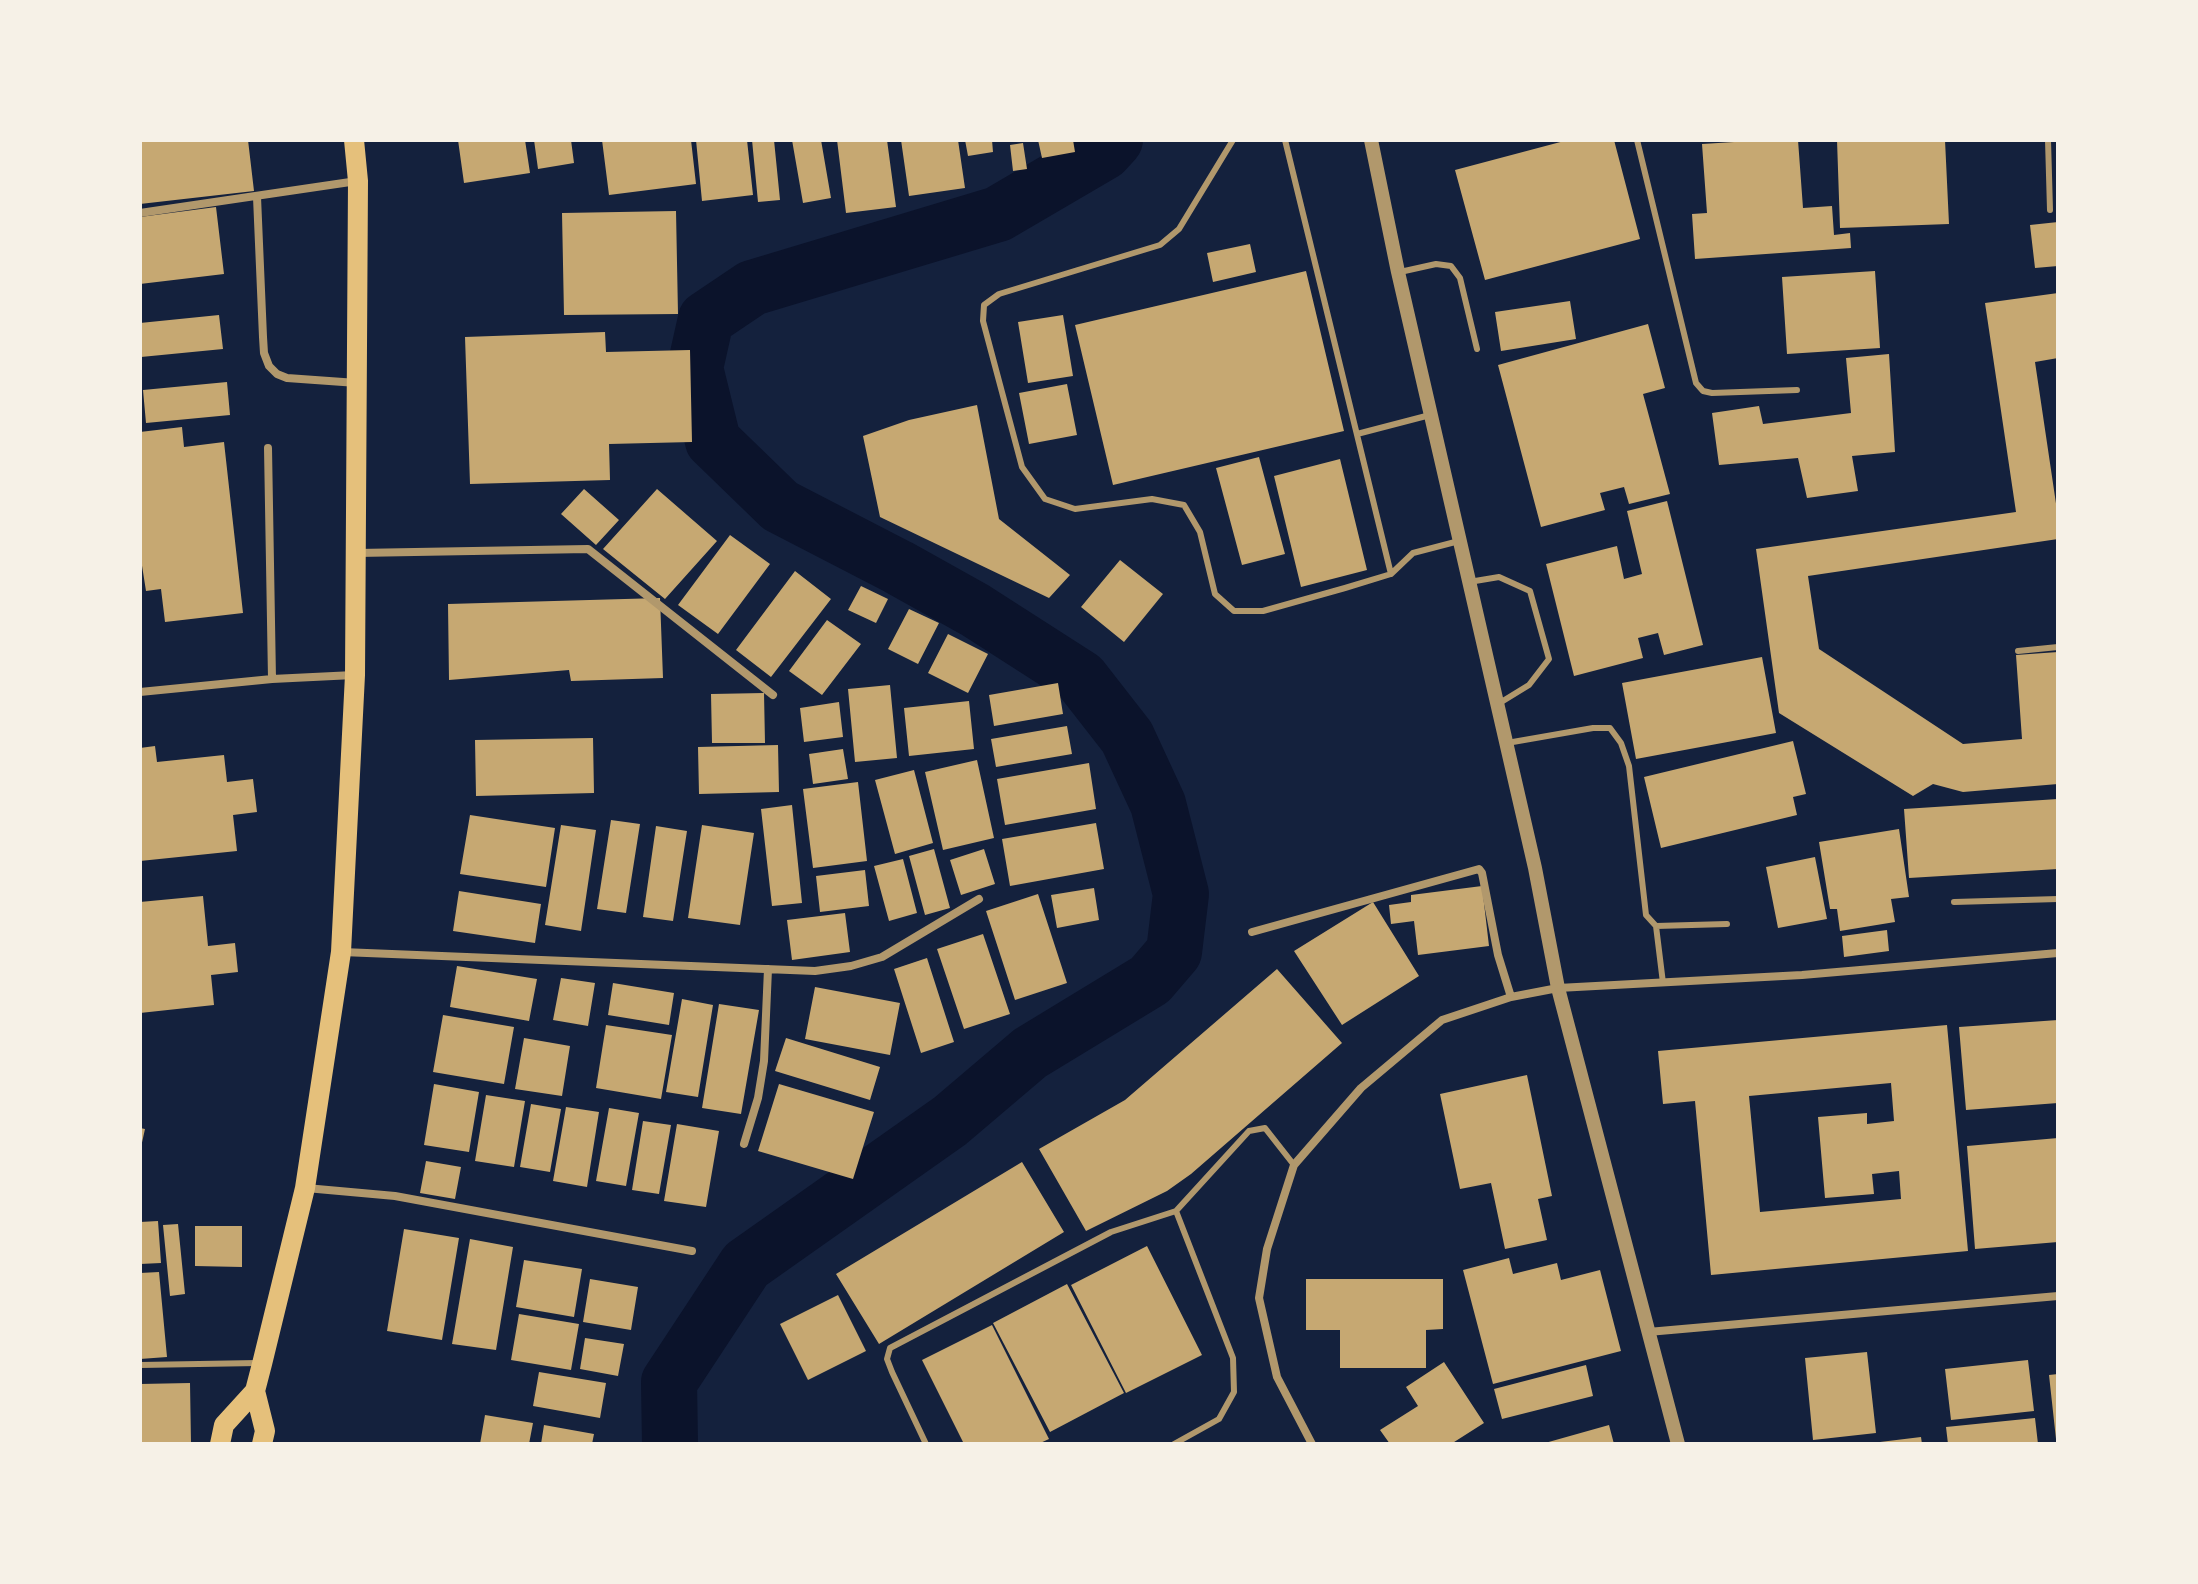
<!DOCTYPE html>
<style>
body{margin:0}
#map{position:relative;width:2198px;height:1584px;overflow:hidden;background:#14213d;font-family:"Public Sans",sans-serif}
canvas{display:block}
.frame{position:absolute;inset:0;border:142px solid #f6f1e7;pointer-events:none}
</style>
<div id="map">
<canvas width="2198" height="1584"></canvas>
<div class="frame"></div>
</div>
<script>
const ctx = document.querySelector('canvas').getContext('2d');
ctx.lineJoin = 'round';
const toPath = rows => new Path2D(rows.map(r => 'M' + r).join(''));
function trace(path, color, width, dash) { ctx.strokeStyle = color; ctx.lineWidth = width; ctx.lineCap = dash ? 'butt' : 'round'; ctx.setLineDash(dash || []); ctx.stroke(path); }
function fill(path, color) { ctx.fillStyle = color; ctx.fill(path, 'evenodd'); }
trace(toPath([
 [670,1444,669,1382,746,1265,950,1121,1030,1053,1150,980,1174,952,1181,894,1158,804,1127,737,1081,678,975,610,898,567,780,506,713,441,695,368,706,319,752,288,998,214,1104,152,1115,140]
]), '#0b132b', 56);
fill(toPath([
 [140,140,248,140,254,191,140,204],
 [458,140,525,140,530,173,464,183],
 [534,140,571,140,574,163,538,169],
 [602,140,691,140,696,184,609,195],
 [696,140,747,140,753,195,702,201],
 [752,140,774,140,780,200,758,202],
 [792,140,821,140,831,198,803,203],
 [837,140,887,140,896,207,846,213],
 [901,140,958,140,965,188,909,196],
 [965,140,992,140,993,152,968,156],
 [1038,140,1073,140,1075,152,1042,158],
 [1568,140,1614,140,1640,239,1485,280,1455,170],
 [1766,140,1798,140,1803,208,1832,206,1834,235,1850,233,1851,248,1695,259,1692,214,1707,213,1702,144],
 [1837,140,1945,140,1949,224,1840,228],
 [1023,143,1027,169,1013,171,1010,145],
 [216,207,224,274,140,284,140,217],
 [676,211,678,314,564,315,562,213],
 [2058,222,2058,266,2035,268,2030,225],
 [1250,244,1256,272,1213,282,1207,253],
 [1306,271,1344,431,1113,485,1075,325],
 [1875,271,1880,348,1787,354,1782,277],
 [2058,293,2058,358,2035,362,2058,517,2058,539,1808,576,1819,649,1963,744,2022,739,2016,655,2058,652,2058,784,1963,792,1933,784,1913,796,1779,713,1756,549,2016,512,1985,303],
 [1570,301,1576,339,1501,351,1495,312],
 [219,315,223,349,141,357,140,323],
 [1063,315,1073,376,1028,383,1018,322],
 [1648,324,1665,388,1643,394,1670,494,1629,504,1624,487,1600,493,1605,510,1541,527,1498,365],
 [605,332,606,352,690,350,692,442,609,444,610,480,470,484,465,337],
 [1889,354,1895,452,1852,456,1858,491,1807,498,1798,458,1719,465,1712,413,1759,406,1763,424,1851,413,1846,358],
 [227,382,230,415,146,423,143,390],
 [1067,384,1077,435,1029,444,1019,393],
 [977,405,999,519,1070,575,1049,598,880,517,863,436,909,420],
 [182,427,184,447,224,442,243,613,165,622,161,589,146,591,140,553,140,432],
 [1259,457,1285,554,1242,565,1216,468],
 [1340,459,1367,570,1301,587,1274,476],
 [584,489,619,520,596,545,561,514],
 [657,489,717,541,665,599,603,549],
 [1667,501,1703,645,1664,655,1658,633,1638,638,1643,658,1574,676,1546,564,1617,546,1624,579,1642,574,1627,511],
 [730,535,770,564,718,634,678,605],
 [1120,560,1163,594,1124,642,1081,607],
 [795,571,831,599,771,677,736,650],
 [861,586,888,599,876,623,848,610],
 [660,598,663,678,571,681,569,670,449,680,448,604],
 [909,609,939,623,918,664,888,649],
 [827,620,861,644,822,695,789,671],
 [948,634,988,654,968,693,928,673],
 [1762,657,1776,733,1636,759,1622,683],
 [1058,683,1063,714,994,726,989,695],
 [890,685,897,758,855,762,848,689],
 [764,693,765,743,712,743,711,694],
 [969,701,974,749,909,756,904,708],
 [839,702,843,737,804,742,800,708],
 [1067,726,1072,754,996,767,991,739],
 [593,738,594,793,476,796,475,740],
 [1793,741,1806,794,1793,797,1797,815,1661,848,1644,777],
 [778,745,779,792,699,794,698,747],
 [155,746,157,762,224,755,227,782,253,779,257,812,233,815,237,851,140,861,140,748],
 [843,749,848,779,813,784,809,754],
 [977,760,994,838,943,850,925,772],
 [1089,763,1096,809,1005,825,997,779],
 [914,770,933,843,895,854,875,780],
 [858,782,867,861,813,868,803,789],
 [2058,799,2058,869,1909,878,1904,809],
 [792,805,802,903,772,906,761,809],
 [470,815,555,828,546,887,460,874],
 [611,820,640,824,626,913,597,909],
 [1096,823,1104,869,1010,886,1002,839],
 [561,825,596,830,581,931,545,925],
 [702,825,754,833,740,925,688,918],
 [656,826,687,831,673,921,643,917],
 [1899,829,1909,897,1891,899,1895,922,1840,931,1837,909,1830,909,1819,842],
 [934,849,950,908,925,915,909,856],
 [984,849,995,884,961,895,950,860],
 [1815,857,1827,919,1778,928,1766,867],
 [903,859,917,913,889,921,874,866],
 [865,870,869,906,820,912,816,876],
 [1482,886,1489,946,1418,955,1414,921,1391,924,1389,905,1411,902,1411,895],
 [1094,888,1099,920,1057,928,1051,895],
 [459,891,541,904,535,943,453,931],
 [1038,894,1067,983,1015,1000,986,911],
 [203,896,208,946,235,943,238,972,211,975,214,1005,140,1013,140,902],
 [1373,902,1419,976,1342,1025,1294,951],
 [845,913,850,952,792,960,787,920],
 [1887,930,1889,951,1844,957,1842,936],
 [983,934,1010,1014,964,1029,937,949],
 [927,958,954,1042,921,1053,894,969],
 [457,966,537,979,529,1021,450,1007],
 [1277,969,1342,1043,1191,1174,1167,1191,1086,1231,1039,1149,1125,1100],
 [561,978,595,983,588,1026,553,1020],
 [613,983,674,993,669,1025,608,1015],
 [815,987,900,1003,890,1055,805,1039],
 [682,999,713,1005,698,1097,666,1092],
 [719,1004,759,1010,741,1114,702,1108],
 [443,1015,514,1027,504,1084,433,1072],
 [2058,1020,2058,1103,1966,1110,1959,1027],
 [606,1025,672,1035,661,1099,596,1088],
 [1947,1025,1968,1251,1711,1275,1695,1101,1663,1104,1658,1051],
 [1891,1083,1894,1121,1867,1124,1867,1113,1818,1117,1825,1198,1874,1194,1872,1174,1899,1171,1901,1199,1760,1212,1749,1096],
 [524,1038,570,1046,562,1096,515,1089],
 [786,1038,880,1067,870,1100,775,1071],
 [1527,1075,1552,1196,1538,1199,1547,1240,1505,1249,1491,1183,1460,1189,1440,1094],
 [434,1084,479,1092,469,1152,424,1145],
 [779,1084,874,1112,853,1179,758,1151],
 [486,1095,525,1101,514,1167,475,1161],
 [531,1104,561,1109,550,1172,520,1167],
 [566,1107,599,1112,587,1187,553,1181],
 [609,1108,639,1113,626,1186,596,1181],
 [643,1121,671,1125,659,1194,632,1190],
 [677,1124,719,1131,706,1207,664,1201],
 [140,1128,145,1129,141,1147,140,1147],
 [2058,1138,2058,1242,1975,1249,1967,1146],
 [426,1161,461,1167,455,1199,420,1193],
 [1022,1162,1064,1232,879,1344,836,1274],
 [158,1221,161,1263,140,1264,140,1222],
 [178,1224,185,1294,170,1296,163,1225],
 [195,1226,242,1226,242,1267,195,1266],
 [404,1229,459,1238,442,1340,387,1331],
 [470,1239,513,1247,496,1350,452,1344],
 [1147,1246,1202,1355,1126,1393,1071,1285],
 [1509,1258,1513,1274,1557,1263,1561,1280,1600,1270,1621,1351,1493,1384,1463,1270],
 [524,1260,582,1269,574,1317,516,1307],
 [159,1272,167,1357,140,1359,140,1273],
 [590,1279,638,1287,631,1330,583,1322],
 [1306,1279,1443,1279,1443,1329,1426,1330,1426,1368,1340,1368,1340,1330,1306,1330],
 [1067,1284,1124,1393,1050,1432,993,1323],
 [838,1295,866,1351,808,1380,780,1324],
 [519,1314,579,1324,571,1370,511,1360],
 [992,1325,1049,1439,1038,1444,964,1444,922,1360],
 [585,1338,624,1344,618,1376,580,1369],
 [1867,1352,1876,1433,1813,1440,1805,1358],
 [2028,1360,2034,1411,1951,1420,1945,1369],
 [1444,1362,1484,1423,1451,1444,1390,1444,1380,1430,1418,1406,1406,1387],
 [1586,1365,1593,1396,1502,1419,1494,1389],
 [539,1372,606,1383,600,1418,533,1406],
 [2058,1374,2058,1439,2056,1439,2049,1375],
 [190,1383,191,1444,140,1444,140,1384],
 [485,1415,533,1423,529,1444,480,1444],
 [2035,1418,2038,1444,1948,1444,1946,1427],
 [544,1425,594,1434,592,1444,541,1444],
 [1609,1425,1614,1444,1545,1444,1545,1443],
 [1921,1437,1922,1444,1880,1444,1880,1442]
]), '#c6a872');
trace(toPath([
 [1233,140,1179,229,1160,245,999,294,984,305,983,321,1022,467,1045,499,1075,509,1152,499,1184,505,1200,532,1215,594,1234,611,1263,611,1345,588,1391,574,1413,553,1459,541],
 [1285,140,1391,574],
 [1637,140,1696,383,1703,391,1712,393,1797,390],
 [2048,140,2050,210],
 [1400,272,1436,264,1451,266,1460,278,1477,349],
 [1357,434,1430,415],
 [1469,582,1499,577,1530,591,1549,659,1529,685,1498,704],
 [2018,651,2058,647],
 [1507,743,1593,728,1610,728,1621,743,1629,766,1646,915,1656,926],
 [1954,902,2058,899],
 [1663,983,1656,926,1727,924],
 [140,1365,258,1363],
 [926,1444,892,1372,887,1359,890,1348,1111,1232,1176,1211,1249,1131,1265,1128,1294,1165],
 [1174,1444,1219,1419,1234,1392,1233,1358,1176,1211]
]), '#b1986c', 6);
trace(toPath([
 [257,197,263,337,264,353,269,366,277,374,287,378,357,383],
 [140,213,357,181],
 [268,448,272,679],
 [357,553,588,549,773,695],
 [140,692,272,679,354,675],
 [1252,932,1479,869,1482,873,1498,955,1511,997],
 [342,952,815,971,851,966,882,957,979,899],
 [744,1144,758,1098,764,1061,768,969],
 [306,1188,395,1196,692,1251],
 [1648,1332,2058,1296],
 [1312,1444,1277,1377,1259,1298,1267,1249,1294,1165,1361,1088,1442,1020,1511,997,1558,988,1802,975,2058,953]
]), '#b1986c', 8);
trace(toPath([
 [1371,140,1398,272,1535,868,1558,988,1678,1444]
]), '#b1986c', 14);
trace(toPath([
 [255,1391,265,1431,262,1444],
 [220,1444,224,1425,255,1391,262,1364,305,1188,341,952,355,675,358,181,354,140]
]), '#e5c07b', 20);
</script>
